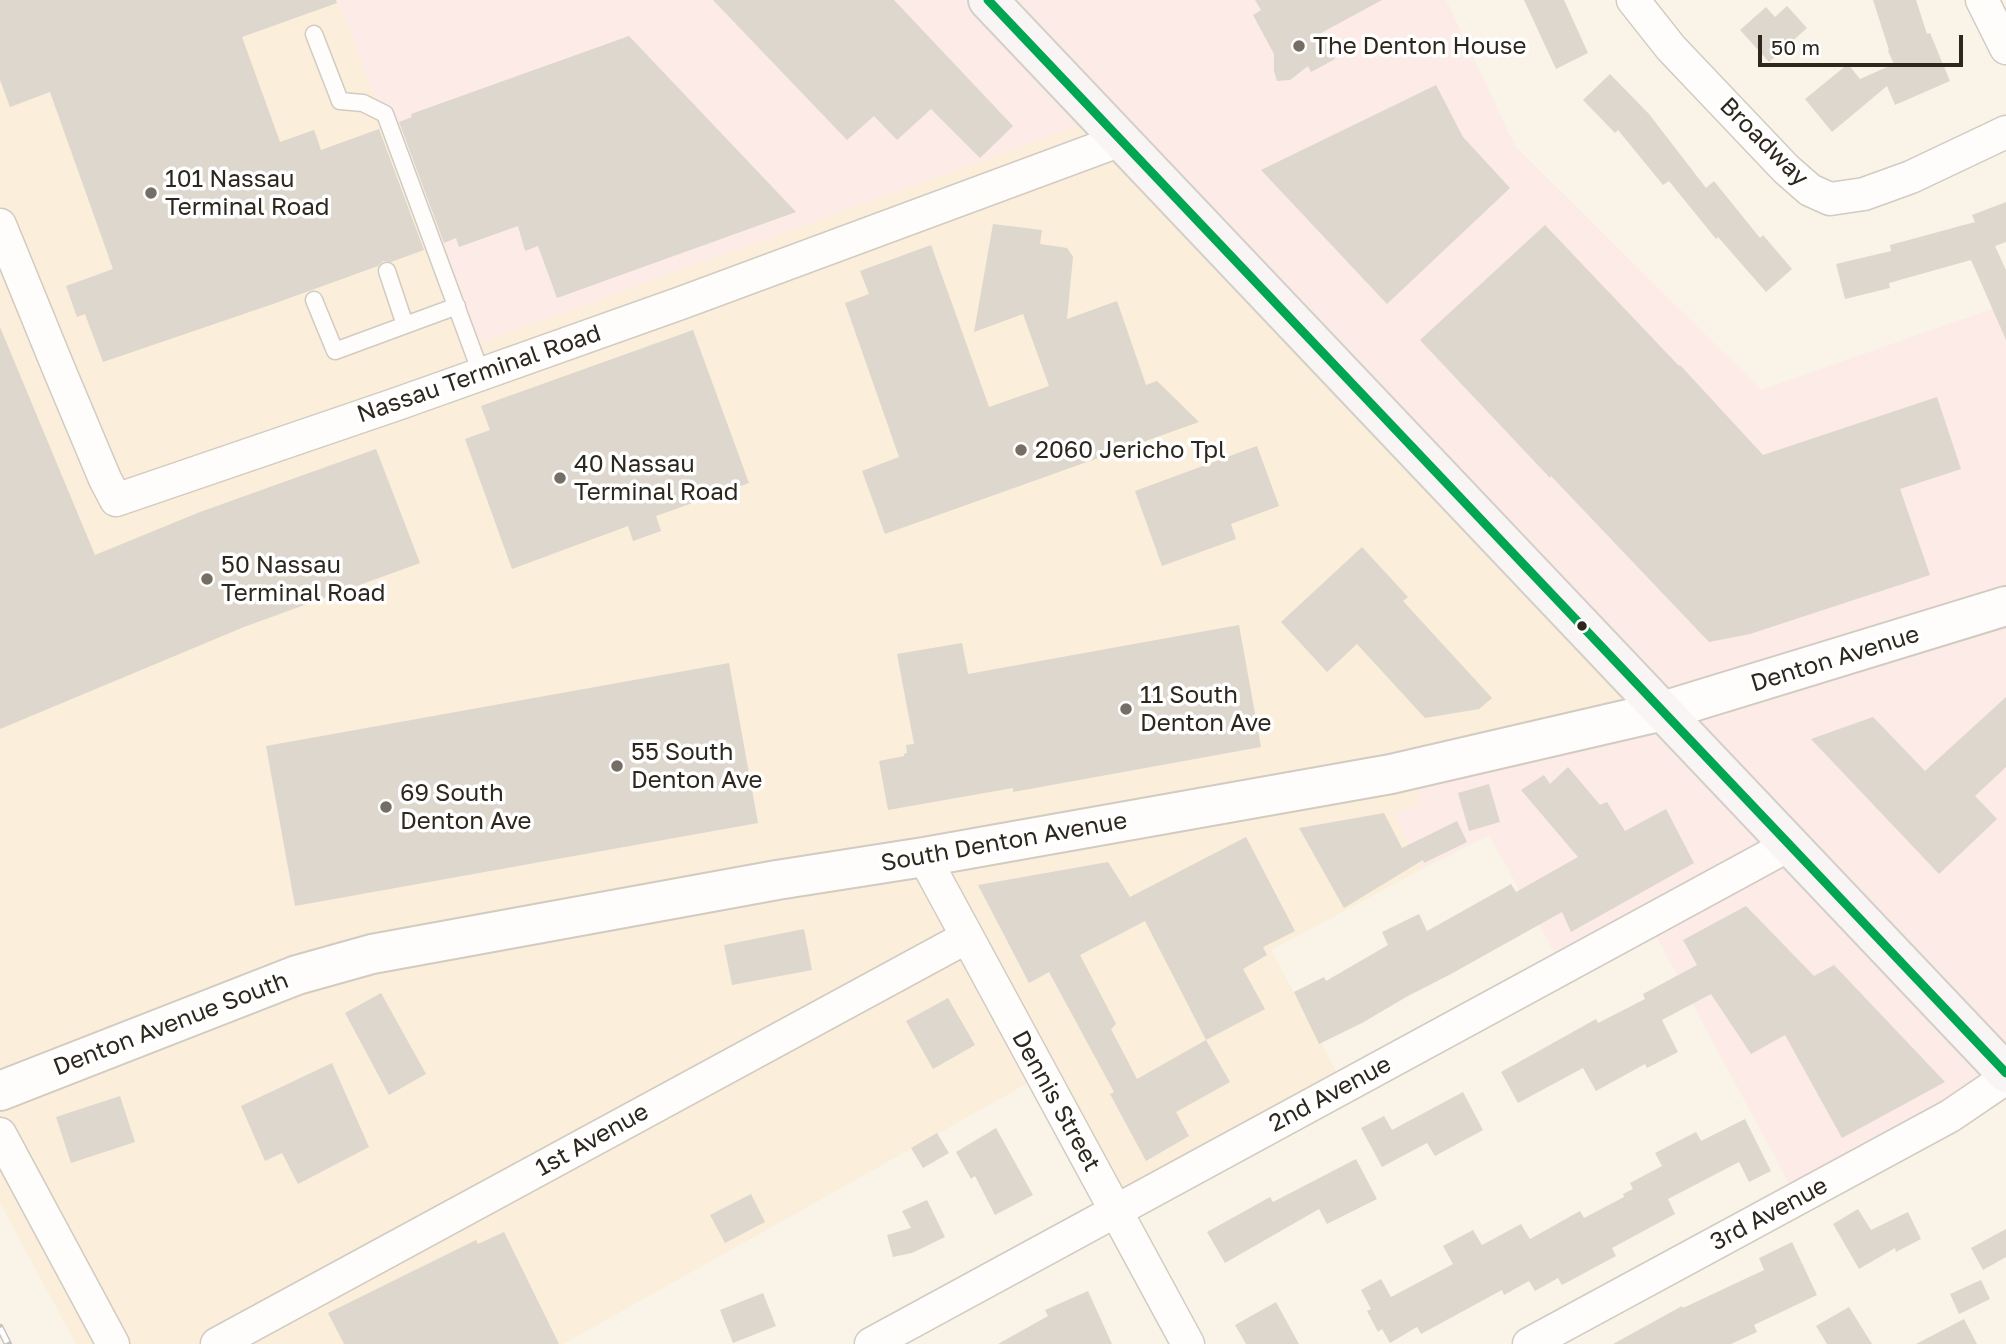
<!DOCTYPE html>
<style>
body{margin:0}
#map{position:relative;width:2006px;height:1344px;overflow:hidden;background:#f9f3e8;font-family:"Golos Text",sans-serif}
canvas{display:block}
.scale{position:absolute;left:1758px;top:35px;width:205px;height:32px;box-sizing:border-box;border:4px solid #2e271d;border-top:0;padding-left:9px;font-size:21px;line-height:24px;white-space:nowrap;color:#2e271d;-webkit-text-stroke:5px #fff;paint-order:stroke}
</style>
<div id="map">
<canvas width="2006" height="1344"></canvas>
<div class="scale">50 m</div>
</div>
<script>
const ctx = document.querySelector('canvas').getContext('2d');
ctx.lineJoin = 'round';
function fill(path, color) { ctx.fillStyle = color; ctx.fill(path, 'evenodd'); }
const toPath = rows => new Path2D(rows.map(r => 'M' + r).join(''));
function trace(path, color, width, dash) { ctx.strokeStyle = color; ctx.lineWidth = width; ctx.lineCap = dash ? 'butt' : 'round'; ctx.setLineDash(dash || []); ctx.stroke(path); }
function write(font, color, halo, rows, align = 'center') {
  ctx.font = font + ' "Golos Text",sans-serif'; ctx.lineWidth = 7; ctx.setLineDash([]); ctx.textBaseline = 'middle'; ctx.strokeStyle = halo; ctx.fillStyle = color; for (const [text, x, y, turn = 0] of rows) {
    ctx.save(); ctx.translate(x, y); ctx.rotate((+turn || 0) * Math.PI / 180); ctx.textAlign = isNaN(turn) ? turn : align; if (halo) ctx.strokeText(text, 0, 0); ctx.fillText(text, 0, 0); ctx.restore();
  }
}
fill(toPath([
 [338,0,1446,0,1515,146,1761,390,2006,304,2006,1081,1796,1196,1647,919,1561,964,1489,835,1422,869,1393,812,468,347]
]), '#fcebe7');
fill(toPath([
 [0,0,338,0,468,347,1100,118,1663,711,1416,771,1420,806,1393,812,1422,869,1271,950,1343,1084,1116,1207,1044,1074,563,1344,76,1344,0,1203]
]), '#fbeeda');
fill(toPath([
 [0,0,336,0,337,3,242,37,280,142,314,130,321,150,379,129,424,250,391,262,383,261,378,266,273,304,103,362,85,314,77,317,66,286,113,269,50,92,10,107,0,80],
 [713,0,894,0,1013,126,980,158,931,109,897,140,874,116,847,140],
 [1255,0,1382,0,1321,33,1335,59,1311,72,1308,66,1290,80,1277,81,1274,71,1274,54,1253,15,1261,10],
 [1524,0,1564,0,1588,53,1556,69],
 [1873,0,1916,0,1927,34,1930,33,1950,81,1895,105,1887,86,1832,132,1805,99,1848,64,1860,79,1894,64,1888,51,1889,50],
 [1787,6,1807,28,1769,62,1740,30,1766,7,1775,17],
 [629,36,796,212,557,298,538,246,525,251,518,226,459,247,456,238,444,243,399,122,412,117,411,114],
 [1610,74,1649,114,1706,188,1714,181,1760,238,1763,235,1792,269,1766,292,1718,237,1716,239,1669,181,1663,185,1618,130,1615,133,1583,100],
 [1436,85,1463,137,1510,188,1387,304,1261,170],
 [2006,202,2006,242,1995,246,2006,270,2006,340,1971,260,1889,283,1890,288,1845,299,1836,264,1891,251,1890,245,1975,222,1972,215],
 [993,224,1042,230,1040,244,1067,248,1073,257,1067,319,1117,301,1146,385,1157,381,1199,422,885,534,862,471,899,457,845,303,869,294,860,271,931,245,989,407,1049,386,1023,314,974,332],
 [1545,225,1679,366,1680,365,1763,455,1937,397,1961,469,1900,489,1930,575,1750,634,1709,642,1551,476,1550,478,1420,340],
 [0,327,95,555,200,512,376,449,420,563,244,627,0,729],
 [693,330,749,483,656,516,661,531,633,541,628,526,512,569,465,439,490,430,481,406],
 [1257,446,1279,506,1231,524,1236,539,1162,566,1135,491],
 [1362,547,1408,597,1403,601,1492,698,1479,709,1425,718,1357,644,1327,672,1281,622],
 [1239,625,1261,747,1013,792,1013,788,888,810,879,761,904,756,904,754,907,753,906,745,914,744,897,654,962,643,968,674],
 [729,663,758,823,295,906,266,746],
 [2006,697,2006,767,1975,796,1997,819,1939,874,1811,739,1873,717,1925,771],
 [1568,767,1600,805,1607,802,1625,831,1666,809,1694,863,1571,932,1562,912,1451,974,1408,996,1362,1023,1319,1044,1294,992,1324,977,1326,981,1388,945,1382,932,1419,914,1427,931,1511,884,1516,892,1578,857,1521,790,1544,775,1550,784],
 [1489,784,1500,822,1469,831,1458,793],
 [1384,813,1402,848,1457,821,1467,842,1424,863,1423,860,1344,908,1299,828],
 [1246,837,1295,931,1263,947,1267,955,1243,969,1265,1009,1206,1040,1230,1082,1176,1112,1189,1136,1146,1161,1110,1094,1114,1092,1049,972,1029,983,978,885,1108,862,1130,897],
 [1145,921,1206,1040,1137,1079,1111,1029,1116,1024,1080,955],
 [1746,906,1814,976,1834,965,1945,1082,1842,1138,1785,1035,1751,1054,1711,994,1662,1020,1678,1052,1647,1068,1645,1064,1596,1091,1583,1068,1518,1103,1501,1072,1596,1019,1598,1023,1645,999,1643,994,1697,965,1683,940],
 [804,929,812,970,732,985,724,945],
 [381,993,426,1074,389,1095,345,1013],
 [948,998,975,1045,933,1069,906,1021],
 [332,1063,369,1147,298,1184,282,1153,265,1161,241,1106],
 [1463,1092,1483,1130,1435,1156,1427,1143,1382,1167,1361,1128,1384,1116,1392,1130],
 [120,1096,135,1142,71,1163,56,1117],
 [1745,1119,1771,1171,1749,1182,1739,1162,1668,1199,1675,1214,1612,1248,1616,1256,1562,1285,1558,1278,1535,1291,1529,1281,1504,1295,1502,1290,1421,1334,1417,1327,1390,1343,1382,1329,1378,1332,1367,1311,1371,1309,1361,1290,1381,1279,1391,1297,1453,1264,1443,1246,1473,1230,1482,1245,1521,1224,1530,1239,1580,1211,1584,1218,1624,1197,1623,1194,1633,1189,1630,1183,1662,1166,1655,1153,1696,1132,1701,1141],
 [996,1128,1033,1195,995,1215,975,1176,971,1179,956,1152],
 [937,1133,949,1153,923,1168,911,1148],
 [1356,1159,1377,1199,1327,1224,1319,1209,1225,1263,1207,1232,1270,1197,1273,1202],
 [751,1194,765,1222,725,1243,710,1215],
 [927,1200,945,1237,912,1253,893,1257,887,1235,911,1228,902,1211],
 [1858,1209,1871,1230,1908,1212,1921,1239,1896,1252,1895,1248,1859,1269,1833,1224],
 [2006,1229,2006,1257,1983,1270,1971,1248],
 [504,1232,559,1344,344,1344,328,1313,476,1240,478,1244],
 [1792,1242,1817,1295,1754,1325,1757,1332,1731,1344,1613,1344,1682,1306,1683,1308,1764,1270,1759,1258],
 [1981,1280,1990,1299,1959,1314,1950,1294],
 [1088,1291,1112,1344,998,1344,1048,1316,1045,1310],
 [763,1293,776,1326,733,1343,720,1310],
 [1276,1302,1299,1344,1246,1344,1235,1325],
 [1849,1307,1872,1344,1827,1344,1816,1326],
 [1964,1319,1977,1344,1916,1344]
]), '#ded7cd');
const lane = toPath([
 [314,34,340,101,363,103,385,114,481,373],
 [387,271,405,325],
 [314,300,335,351,457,306]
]);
const street = toPath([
 [1633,0,1671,48,1786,169,1810,190,1830,199,1864,194,1911,177,2006,132],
 [1982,0,2006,48],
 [0,225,58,367,105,479,116,500,397,404,681,303,1121,140],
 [924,857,1188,1344],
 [0,1134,113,1344],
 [217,1344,967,937],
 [871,1344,1789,845],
 [1529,1344,1950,1116,2006,1078]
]);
const secondary = toPath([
 [0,1091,297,975,372,954,777,880,924,857,1391,774,1663,711,2006,606]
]);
const primary = toPath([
 [988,0,2006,1073]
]);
trace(lane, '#d1cbc1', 19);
trace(street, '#d1cbc1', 35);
trace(secondary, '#d1cbc1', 42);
trace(primary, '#d3d0ca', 42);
trace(lane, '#fefdfc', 16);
trace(street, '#fefdfc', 32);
trace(secondary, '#fefdfc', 38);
trace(primary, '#f9f5f4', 38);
const rail = toPath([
 [0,1328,8,1344]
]);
trace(rail, '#c6c4c2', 8);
trace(rail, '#fff', 5, [16]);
trace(toPath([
 [988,0,2006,1073]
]), '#00a651', 9);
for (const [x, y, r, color] of [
 [1299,46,7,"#756e64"],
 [151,193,7,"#756e64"],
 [1021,450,7,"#756e64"],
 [560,478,7,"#756e64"],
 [207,579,7,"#756e64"],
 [1582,626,6,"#2e271d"],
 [1126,709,7,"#756e64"],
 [617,766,7,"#756e64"],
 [386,807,7,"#756e64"]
]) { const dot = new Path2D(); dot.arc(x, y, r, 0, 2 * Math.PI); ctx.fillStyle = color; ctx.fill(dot); trace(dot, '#fff', 2.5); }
write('24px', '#2e271d', '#fff', [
 ["The Denton House",1313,46],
 ["101 Nassau",165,179],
 ["Terminal Road",165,207],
 ["2060 Jericho Tpl",1035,450],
 ["40 Nassau",574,464],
 ["Terminal Road",574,492],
 ["50 Nassau",221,565],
 ["Terminal Road",221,593],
 ["11 South",1140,695],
 ["Denton Ave",1140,723],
 ["55 South",631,752],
 ["Denton Ave",631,780],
 ["69 South",400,793],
 ["Denton Ave",400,821]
], 'left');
write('24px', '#2e271d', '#fff', [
 ["Broadway",1764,142,45],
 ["Nassau Terminal Road",479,374,-19],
 ["Denton Avenue",1835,659,-17],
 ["South Denton Avenue",1004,842,-10],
 ["Denton Avenue South",171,1024,-21],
 ["2nd Avenue",1330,1094,-28],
 ["Dennis Street",1056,1101,61],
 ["1st Avenue",592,1140,-29],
 ["3rd Avenue",1769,1214,-28]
]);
</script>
